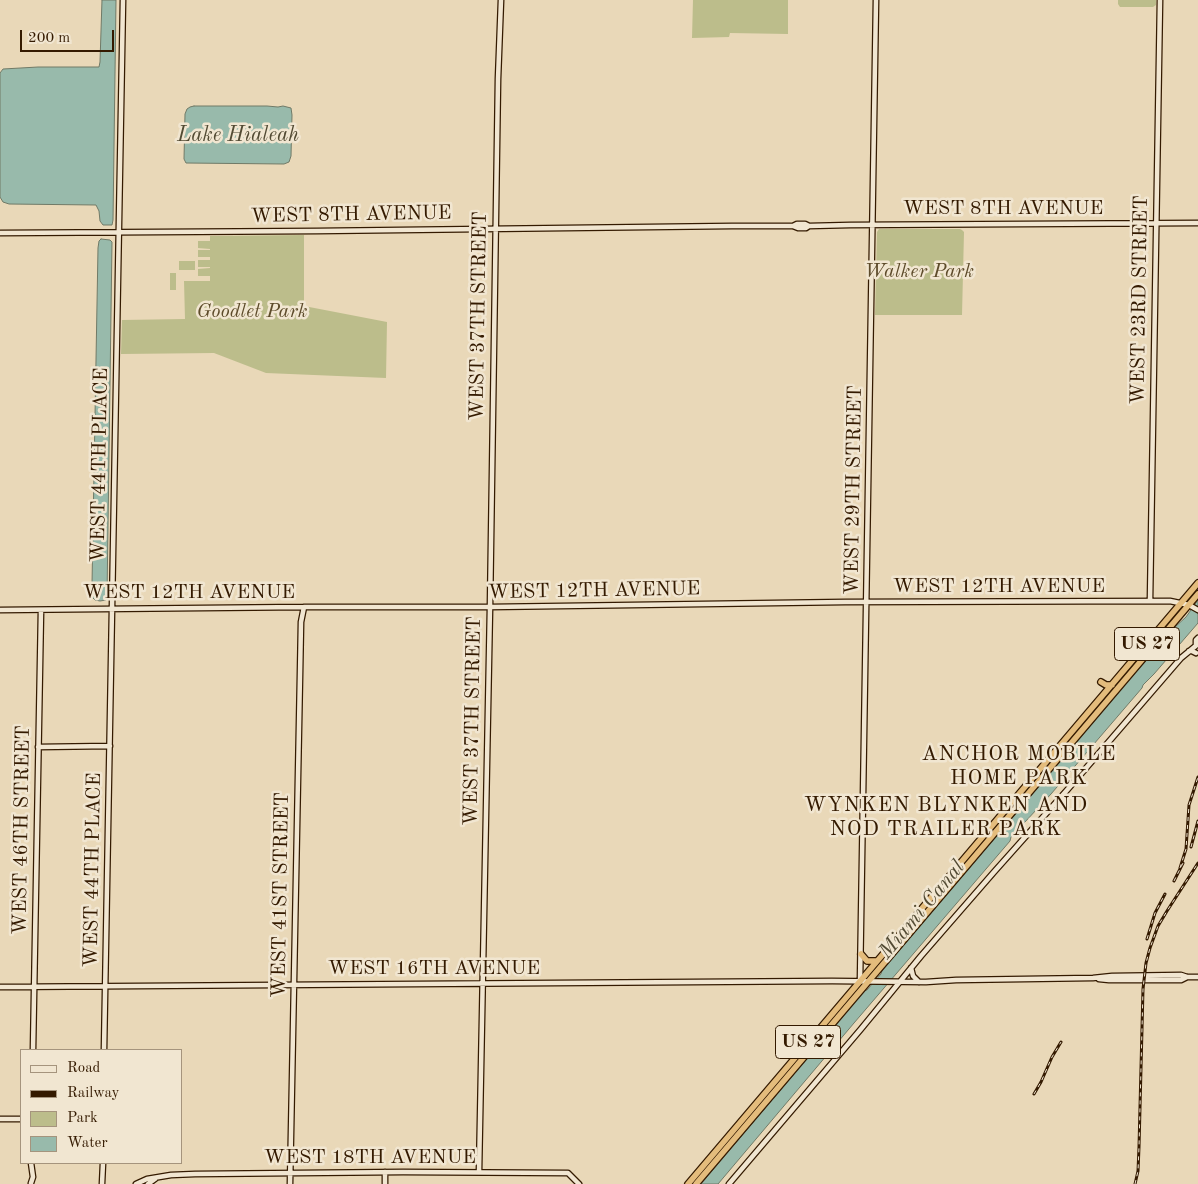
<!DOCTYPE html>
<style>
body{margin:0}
#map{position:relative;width:1198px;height:1184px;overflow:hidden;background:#e9d8b8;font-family:"Old Standard TT",serif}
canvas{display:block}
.legend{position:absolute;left:20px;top:1049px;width:162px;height:115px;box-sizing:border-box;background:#f1e6d1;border:1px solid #a5947d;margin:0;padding:6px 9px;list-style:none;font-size:15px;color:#341a00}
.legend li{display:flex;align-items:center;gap:10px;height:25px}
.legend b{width:25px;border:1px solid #a5947d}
.scale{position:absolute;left:20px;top:30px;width:94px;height:22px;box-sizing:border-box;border:2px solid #341a00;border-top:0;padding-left:6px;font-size:15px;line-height:18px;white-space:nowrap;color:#341a00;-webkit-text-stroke:4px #f1e6d1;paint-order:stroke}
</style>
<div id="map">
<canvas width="1198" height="1184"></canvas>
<ul class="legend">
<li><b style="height:6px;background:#f1e6d1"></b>Road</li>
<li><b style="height:6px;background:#341a00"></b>Railway</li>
<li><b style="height:14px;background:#bcbd8b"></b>Park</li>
<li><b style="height:14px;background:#98baab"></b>Water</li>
</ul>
<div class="scale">200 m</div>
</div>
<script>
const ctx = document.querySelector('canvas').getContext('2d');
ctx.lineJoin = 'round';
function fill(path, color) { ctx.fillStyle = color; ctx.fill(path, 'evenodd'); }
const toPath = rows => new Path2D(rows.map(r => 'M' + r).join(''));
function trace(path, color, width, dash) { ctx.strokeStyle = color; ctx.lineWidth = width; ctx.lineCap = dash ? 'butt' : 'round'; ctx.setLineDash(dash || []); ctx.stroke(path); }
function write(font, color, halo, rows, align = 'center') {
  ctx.font = font + ' "Old Standard TT",serif'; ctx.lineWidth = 5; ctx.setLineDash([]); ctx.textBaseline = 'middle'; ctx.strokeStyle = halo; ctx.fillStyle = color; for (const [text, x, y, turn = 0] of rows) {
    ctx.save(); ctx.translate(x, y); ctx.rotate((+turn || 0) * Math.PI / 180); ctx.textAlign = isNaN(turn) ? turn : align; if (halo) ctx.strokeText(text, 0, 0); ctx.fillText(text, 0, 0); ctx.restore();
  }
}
fill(toPath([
 [693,0,788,0,788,34,730,33,729,37,692,38],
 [1118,0,1156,0,1156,5,1153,7,1120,7,1118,4],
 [879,229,960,229,962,230,964,232,962,315,875,315,877,232],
 [304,235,304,306,387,322,386,378,266,373,214,353,121,354,122,320,185,319,184,281,210,281,210,276,198,276,198,269,210,268,210,267,198,267,198,260,210,260,210,257,198,257,198,250,210,250,210,249,198,248,198,241,210,241,210,236],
 [179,261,195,261,195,270,179,270],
 [170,273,176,273,176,290,170,290]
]), '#bcbd8b');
const water = toPath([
 [102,0,116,0,113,220,112,225,103,225,100,221,99,211,96,205,9,204,3,202,0,197,0,73,3,69,38,67,99,67,100,62,102,0],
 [194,106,267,106,278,107,283,106,291,108,292,115,291,156,289,162,284,164,186,163,184,159,185,114,187,109,190,107,194,106],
 [101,239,110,240,112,242,107,597,106,600,100,601,95,600,92,597,92,584,98,248,99,241,101,239],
 [1198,600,1198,623,1154,674,1143,685,1142,688,1051,794,1011,837,1010,841,854,1023,718,1184,701,1184,864,991,867,990,881,974,882,970,886,966,1174,627,1175,627,1186,617,1198,600]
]);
fill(water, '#98baab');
trace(water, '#707a67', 1);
const secondary = toPath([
 [793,226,797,224,805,224,809,226],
 [0,233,317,231,732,226,793,226,798,228,806,228,809,226,850,225,1198,223],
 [1150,601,1160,0],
 [0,610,304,607,490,607,845,602,1170,601,1189,605,1198,610],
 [1196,645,1196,640,1198,638],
 [1189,651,1192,651,1196,653],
 [38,747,110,746],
 [911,968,913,976,919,982],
 [1099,979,1109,980,1181,980,1187,977],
 [860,981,876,0],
 [0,987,832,981,926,982,956,980,1093,978,1112,976,1181,975,1187,977,1198,977],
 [33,1050,41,610],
 [104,1050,123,0],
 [0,1119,21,1119],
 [31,1163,33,1177,31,1183],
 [479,1172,490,607,498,79,501,0],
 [102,1184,103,1163],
 [136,1184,147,1179,171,1175,195,1174,403,1172,568,1173,579,1184],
 [148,1184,155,1179],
 [290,1184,300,675,301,622,304,607],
 [385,1184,385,1172],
 [729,1184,861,1029,921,956,994,872,1068,789,1181,658,1198,644]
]);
const highway = toPath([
 [1101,682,1106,685,1112,685],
 [861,954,867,961,877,961],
 [688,1184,1198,583],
 [696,1184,1198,594]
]);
trace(secondary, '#341a00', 7);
trace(highway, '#341a00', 8);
trace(secondary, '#f1e6d1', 4.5);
trace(highway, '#e4bc7c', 5.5);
const rail = toPath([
 [1191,847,1198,821],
 [1180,868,1186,849,1189,805,1198,777],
 [1174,881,1183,863],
 [1147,939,1155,913,1165,894],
 [1034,1094,1041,1082,1052,1057,1061,1042],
 [1135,1184,1138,1171,1139,1147,1143,989,1146,963,1150,948,1158,926,1167,911,1198,863]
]);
trace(rail, '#341a00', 3);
trace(rail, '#f1e6d1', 1, [4]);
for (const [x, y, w] of [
 [1147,644,65],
 [808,1042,65]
]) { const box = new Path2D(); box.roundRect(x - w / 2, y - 16.5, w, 33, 4); ctx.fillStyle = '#f1e6d1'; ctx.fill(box); trace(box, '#341a00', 1); }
write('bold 19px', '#341a00', null, [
 ["US 27",1147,644],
 ["US 27",808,1042]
]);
write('20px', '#341a00', '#f1e6d1', [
 ["WEST 8TH AVENUE",1003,209],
 ["WEST 8TH AVENUE",351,215,-1],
 ["WEST 23RD STREET",1140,300,-89],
 ["WEST 37TH STREET",479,316,-89],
 ["WEST 44TH PLACE",100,465,-89],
 ["WEST 29TH STREET",854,490,-89],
 ["WEST 12TH AVENUE",999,587],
 ["WEST 12TH AVENUE",594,591,-1],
 ["WEST 12TH AVENUE",189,593],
 ["WEST 37TH STREET",473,721,-89],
 ["WEST 46TH STREET",22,830,-89],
 ["WEST 44TH PLACE",93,870,-89],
 ["WEST 41ST STREET",281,895,-89],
 ["WEST 16TH AVENUE",434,969],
 ["WEST 18TH AVENUE",370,1158]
]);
write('italic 20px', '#5d4b2a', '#f1e6d1', [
 ["Walker Park",919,272],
 ["Goodlet Park",252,312]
]);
write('italic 21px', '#524a33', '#f1e6d1', [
 ["Lake Hialeah",238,135],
 ["Miami Canal",922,910,-50]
]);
ctx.letterSpacing = '1px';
write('21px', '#341a00', '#f1e6d1', [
 ["ANCHOR MOBILE",1019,754],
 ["HOME PARK",1019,778],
 ["WYNKEN BLYNKEN AND",946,805],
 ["NOD TRAILER PARK",946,829]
]);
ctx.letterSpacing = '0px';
</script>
